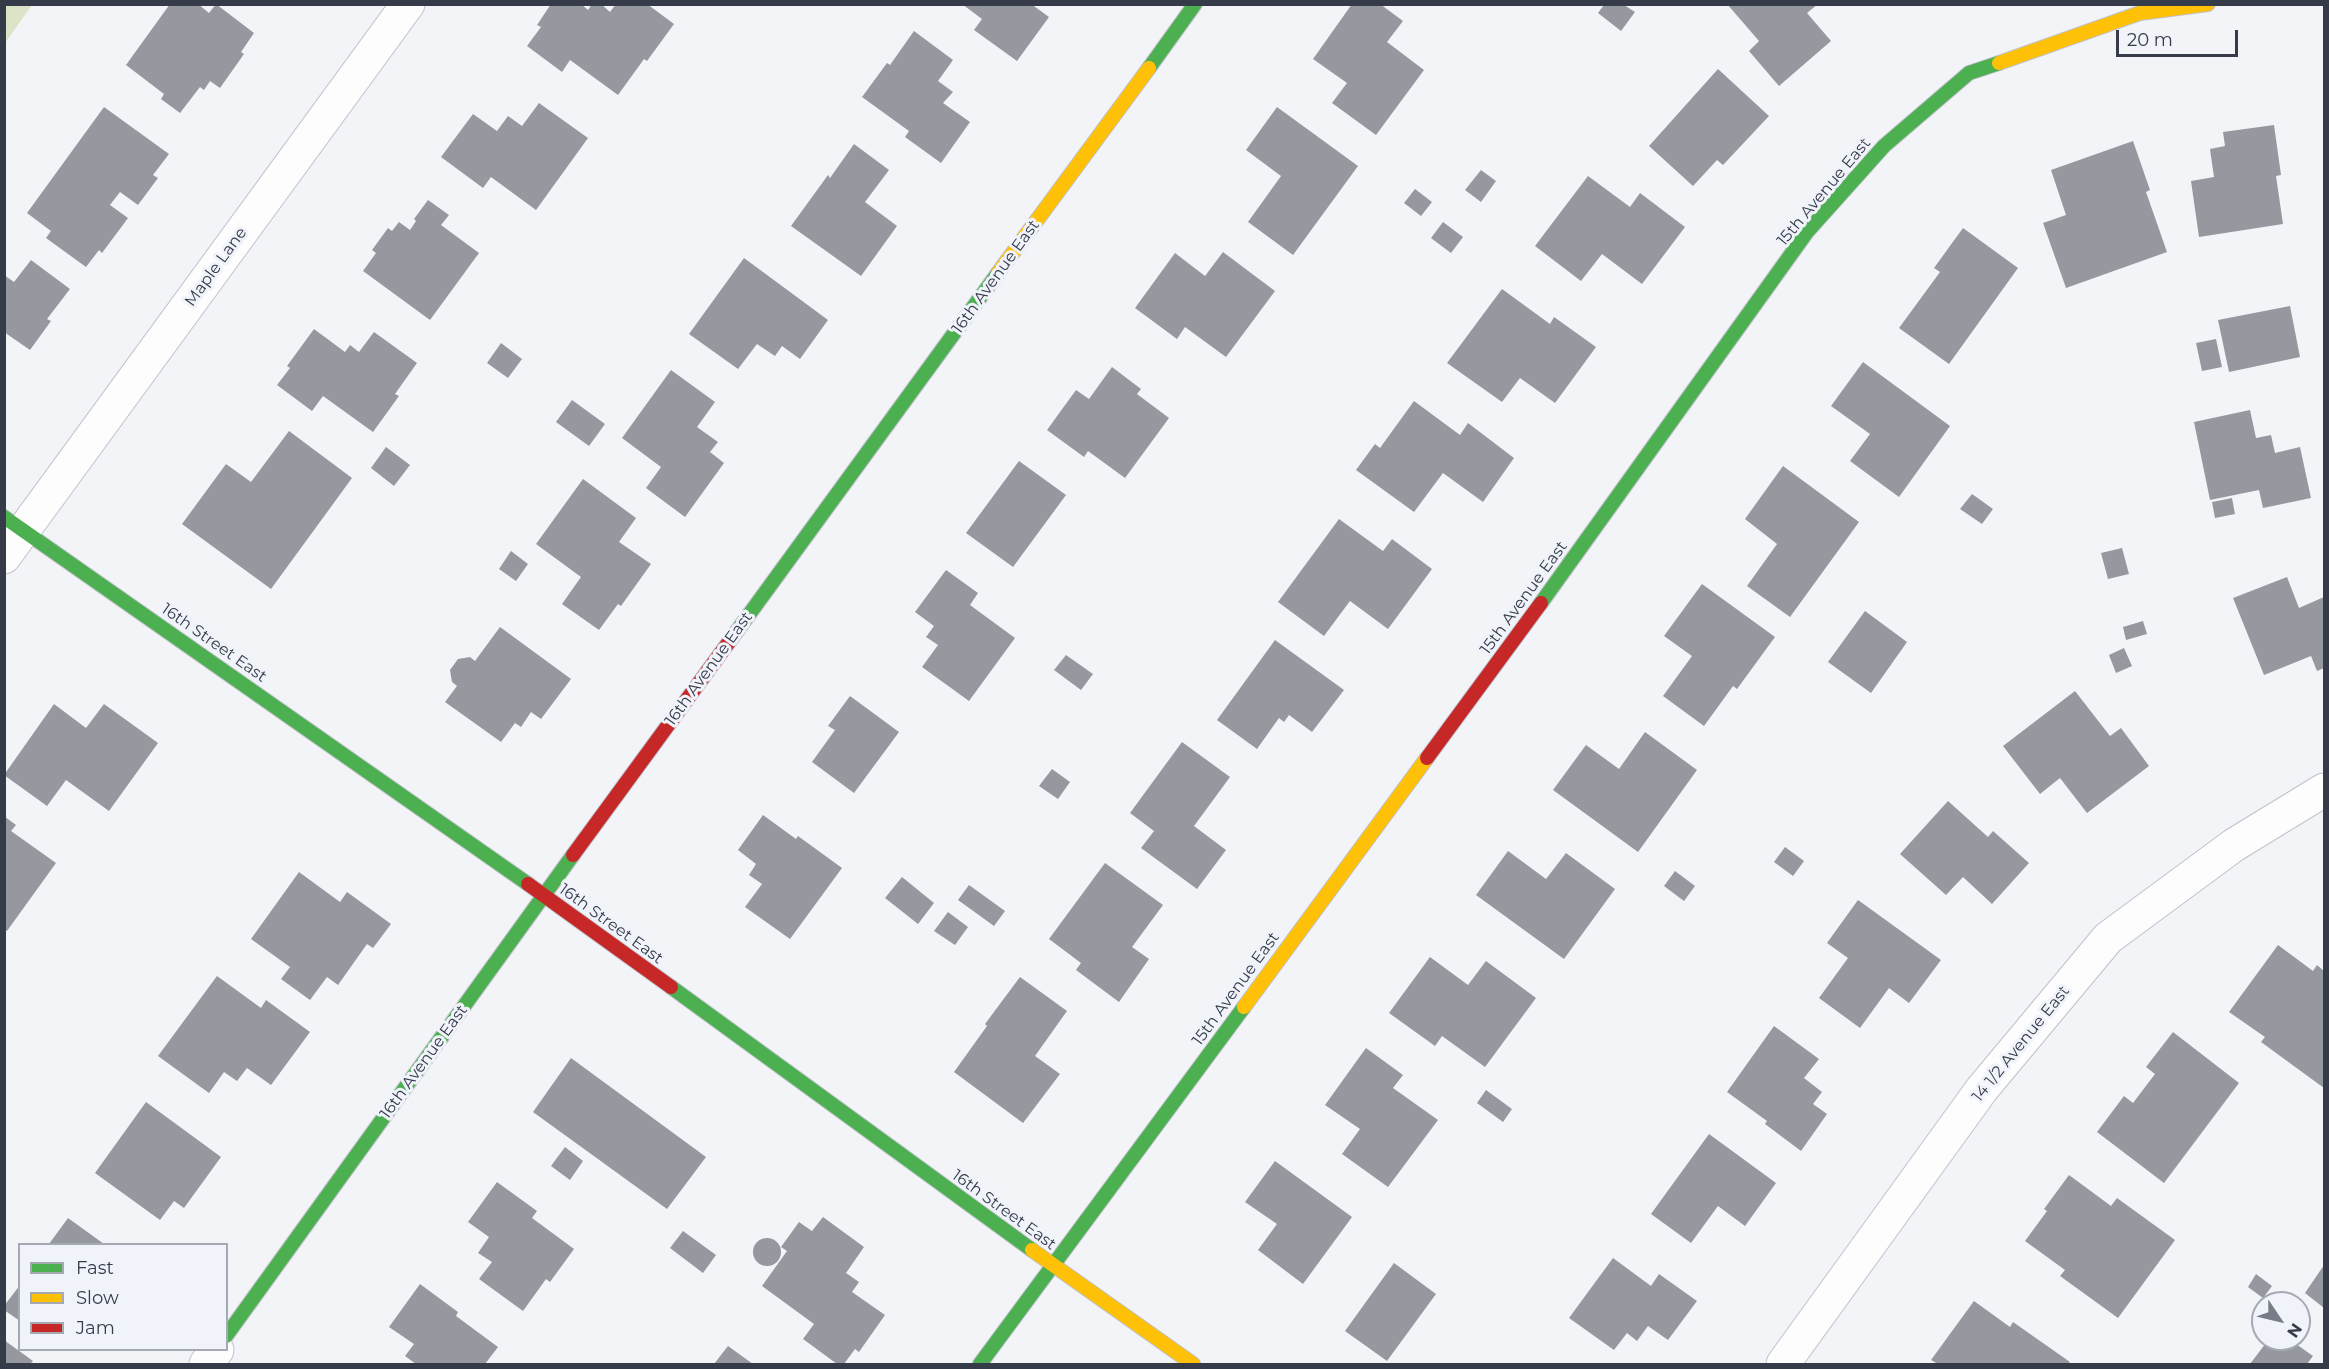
<!DOCTYPE html>
<style>
body{margin:0}
#map{position:relative;width:2329px;height:1369px;overflow:hidden;background:#f2f4f8;font-family:Montserrat,sans-serif}
canvas{display:block}
.frame{position:absolute;inset:0;border:6px solid #353b48;pointer-events:none}
.legend{position:absolute;left:18px;top:1243px;width:210px;height:108px;box-sizing:border-box;background:#f0f3fa;border:2px solid #a5a9b3;margin:0;padding:8px 10px;list-style:none;font-size:18px;color:#353b48}
.legend li{display:flex;align-items:center;gap:12px;height:30px}
.legend b{width:30px;border:2px solid #a5a9b3}
.north{position:absolute;left:2251px;top:1291px;width:60px;height:60px;box-sizing:border-box;background:#f0f3fa;border:2px solid #a5a9b3;border-radius:50%;rotate:125deg;font-size:16px;font-weight:700;line-height:24px;text-align:center;color:#353b48}
.north::after{content:'';display:block;margin:auto;width:21px;height:27px;background:#777c86;clip-path:polygon(50% 0,100% 100%,50% 72%,0 100%)}
.scale{position:absolute;left:2116px;top:30px;width:122px;height:27px;box-sizing:border-box;border:3px solid #353b48;border-top:0;padding-left:8px;font-size:18px;line-height:21px;white-space:nowrap;color:#353b48;-webkit-text-stroke:4px #f0f3fa;paint-order:stroke}
</style>
<div id="map">
<canvas width="2329" height="1369"></canvas>
<div class="frame"></div>
<ul class="legend">
<li><b style="height:8px;background:#4caf50"></b>Fast</li>
<li><b style="height:8px;background:#ffc107"></b>Slow</li>
<li><b style="height:8px;background:#c62828"></b>Jam</li>
</ul>
<div class="north">N</div>
<div class="scale">20 m</div>
</div>
<script>
const ctx = document.querySelector('canvas').getContext('2d');
ctx.lineJoin = 'round';
function fill(path, color) { ctx.fillStyle = color; ctx.fill(path, 'evenodd'); }
const toPath = rows => new Path2D(rows.map(r => 'M' + r).join(''));
function trace(path, color, width, dash) { ctx.strokeStyle = color; ctx.lineWidth = width; ctx.lineCap = dash ? 'butt' : 'round'; ctx.setLineDash(dash || []); ctx.stroke(path); }
function write(font, color, halo, rows, align = 'center') {
  ctx.font = font + ' Montserrat,sans-serif'; ctx.lineWidth = 6; ctx.setLineDash([]); ctx.textBaseline = 'middle'; ctx.strokeStyle = halo; ctx.fillStyle = color; for (const [text, x, y, turn = 0] of rows) {
    ctx.save(); ctx.translate(x, y); ctx.rotate((+turn || 0) * Math.PI / 180); ctx.textAlign = isNaN(turn) ? turn : align; if (halo) ctx.strokeText(text, 0, 0); ctx.fillText(text, 0, 0); ctx.restore();
  }
}
fill(toPath([
 [5,4,32,5,5,43,4,5]
]), '#dde3c7');
fill(toPath([
 [170,4,198,4,209,13,216,4,254,33,241,52,244,54,220,88,210,81,204,90,200,87,180,113,161,99,164,94,126,65],
 [551,4,581,4,588,10,592,4,601,4,610,12,616,4,647,4,674,24,647,61,644,59,618,95,570,60,562,72,527,46,541,27,537,25],
 [962,4,1031,4,1049,17,1017,61,974,30,982,19],
 [1352,4,1380,4,1403,21,1387,42,1424,70,1376,135,1332,103,1347,83,1313,59],
 [1727,4,1818,4,1807,13,1831,41,1779,86,1749,51,1759,41],
 [1604,5,1624,5,1635,12,1621,31,1598,13],
 [914,31,953,60,938,81,953,92,943,103,970,122,941,163,905,137,909,131,862,97,887,63,890,65],
 [1718,69,1769,116,1723,165,1717,160,1693,186,1649,146],
 [539,103,588,138,536,210,491,177,483,188,441,157,473,114,497,131,508,116,522,126],
 [104,107,169,154,153,175,158,178,138,205,120,192,110,205,128,218,102,253,99,250,86,267,46,238,51,231,27,213],
 [1277,107,1358,166,1293,255,1248,222,1281,176,1246,150],
 [2274,125,2281,175,2276,176,2283,224,2199,237,2191,181,2214,177,2210,149,2225,146,2223,132],
 [2133,141,2150,190,2146,192,2167,252,2066,288,2043,223,2066,215,2051,170],
 [854,144,889,170,865,202,897,226,861,276,791,226,828,175,830,178],
 [1481,170,1496,181,1481,202,1465,190],
 [1588,176,1630,207,1640,193,1685,227,1642,284,1602,254,1581,281,1535,246],
 [1415,189,1432,202,1421,216,1404,203],
 [428,200,449,215,441,225,479,253,430,320,363,271,376,253,372,250,388,228,392,231,399,222,410,230,416,221,414,219],
 [1443,222,1463,237,1451,253,1431,238],
 [1963,228,2018,268,1949,364,1899,328,1940,272,1934,268],
 [1223,252,1275,291,1226,357,1185,327,1177,339,1135,308,1175,253,1205,276],
 [744,258,828,320,800,359,782,346,775,356,757,344,738,369,689,334],
 [31,260,70,289,47,319,51,321,30,350,4,332,4,275,14,282],
 [1502,289,1550,324,1554,317,1596,347,1555,403,1520,378,1502,402,1447,363],
 [2290,306,2300,357,2229,372,2218,320],
 [314,329,345,352,350,345,359,352,374,332,417,363,395,394,399,396,373,432,323,396,312,411,277,385,290,368,287,366],
 [2216,339,2222,367,2202,371,2196,343],
 [501,343,522,359,508,378,487,363],
 [1863,362,1950,426,1899,497,1850,461,1870,434,1831,406],
 [1112,367,1141,389,1137,394,1169,418,1125,478,1088,451,1084,457,1047,430,1076,390,1089,399],
 [671,370,715,402,697,427,718,442,710,452,724,463,685,517,646,488,661,467,622,438],
 [572,400,605,424,589,446,556,422],
 [1414,401,1460,435,1468,423,1514,458,1483,502,1443,473,1414,512,1356,470,1375,444,1380,448],
 [2250,410,2256,438,2271,435,2275,453,2300,447,2311,498,2263,508,2259,490,2210,500,2194,422],
 [289,431,352,478,271,589,182,524,226,464,251,482],
 [386,447,410,465,394,486,371,468],
 [1019,461,1066,495,1013,567,966,533],
 [1783,466,1859,522,1790,617,1747,586,1777,544,1745,519],
 [583,479,636,518,619,542,651,564,621,606,618,604,599,630,562,604,581,577,536,544],
 [1972,494,1993,509,1982,524,1960,509],
 [2232,498,2235,514,2215,518,2212,502],
 [1339,519,1383,551,1392,539,1432,569,1388,629,1350,601,1324,636,1278,602],
 [2122,548,2129,574,2108,579,2101,553],
 [511,551,528,564,516,581,499,569],
 [946,570,978,593,970,605,1015,638,969,701,922,667,938,645,926,637,934,626,915,612],
 [2287,577,2299,608,2324,597,2324,668,2317,671,2311,656,2264,675,2233,598],
 [1702,584,1775,637,1737,689,1733,686,1704,726,1663,696,1692,656,1664,636],
 [1865,611,1907,642,1871,693,1828,662],
 [2143,621,2147,634,2126,640,2123,627],
 [500,627,571,679,541,719,531,712,521,727,515,723,501,742,445,702,457,686,452,682,450,670,458,659,470,657,475,661],
 [1275,640,1344,690,1312,732,1289,715,1284,722,1279,718,1257,749,1217,720],
 [2124,648,2132,666,2116,673,2109,655],
 [1066,655,1093,674,1081,690,1054,670],
 [2075,691,2110,736,2121,728,2149,766,2087,813,2060,778,2040,794,2003,746],
 [850,696,899,732,854,793,812,762,835,730,828,726],
 [54,704,86,728,104,704,158,743,109,811,66,780,47,806,4,775],
 [1645,732,1697,770,1638,852,1553,790,1586,745,1619,769],
 [1182,742,1230,777,1194,826,1226,850,1197,889,1141,848,1154,831,1130,813],
 [1052,769,1070,782,1058,799,1039,786],
 [1948,801,1988,837,1993,831,2029,863,1992,904,1963,877,1946,895,1900,854],
 [763,815,796,839,798,836,842,868,790,939,745,907,762,884,749,875,756,864,738,850],
 [4,816,16,825,11,831,56,863,7,931,4,929],
 [1785,847,1804,861,1793,876,1774,862],
 [1508,851,1546,879,1566,853,1615,889,1564,959,1476,895],
 [1105,863,1163,905,1132,947,1149,959,1119,1002,1076,970,1081,963,1049,939],
 [1675,871,1695,886,1684,901,1664,886],
 [299,872,340,902,347,892,391,924,373,948,367,944,338,985,327,977,310,1000,281,979,290,967,251,939],
 [902,877,934,903,918,924,885,898],
 [969,885,1005,911,994,926,958,900],
 [1858,900,1941,960,1909,1003,1889,988,1860,1028,1819,998,1848,958,1827,943],
 [948,912,968,927,955,945,934,931],
 [2278,945,2313,971,2317,965,2324,971,2324,1088,2261,1042,2265,1037,2229,1012],
 [1430,957,1468,985,1486,961,1536,998,1485,1067,1442,1036,1435,1046,1389,1013],
 [217,976,261,1008,266,1000,310,1032,271,1085,247,1068,237,1081,224,1072,209,1093,158,1056],
 [1020,977,1067,1011,1035,1056,1060,1074,1023,1123,954,1072,987,1026,985,1024],
 [1774,1026,1819,1059,1804,1078,1822,1092,1813,1104,1827,1114,1801,1151,1765,1124,1767,1121,1727,1092],
 [2173,1032,2239,1083,2164,1183,2097,1132,2124,1096,2133,1103,2155,1074,2146,1067],
 [1366,1048,1403,1075,1393,1088,1438,1120,1388,1187,1342,1154,1360,1129,1325,1105],
 [571,1058,706,1157,667,1209,533,1112],
 [1486,1090,1512,1109,1503,1122,1477,1103],
 [146,1102,221,1157,184,1208,174,1201,160,1220,95,1173],
 [1709,1134,1776,1183,1745,1226,1718,1206,1691,1243,1651,1214],
 [565,1147,583,1161,570,1180,551,1166],
 [1275,1161,1352,1217,1303,1284,1258,1250,1277,1224,1245,1202],
 [2069,1175,2111,1206,2117,1198,2175,1240,2118,1318,2060,1276,2065,1270,2025,1241,2047,1211,2044,1209],
 [497,1182,537,1211,532,1218,574,1249,550,1282,546,1279,523,1311,479,1279,492,1262,478,1253,489,1237,468,1222],
 [823,1217,864,1247,846,1273,859,1282,852,1292,885,1315,859,1352,855,1349,844,1364,837,1364,803,1339,814,1324,762,1286,787,1251,781,1247,799,1222,812,1231],
 [68,1218,104,1244,49,1244],
 [683,1231,716,1255,703,1273,670,1248],
 '753 1252a14 14 0 1 1 28 0a14 14 0 1 1-28 0Z',
 [1613,1258,1651,1286,1659,1274,1697,1301,1668,1340,1648,1326,1637,1341,1627,1333,1614,1350,1569,1318],
 [1394,1263,1436,1294,1387,1361,1345,1331],
 [2324,1265,2324,1308,2305,1293],
 [2256,1274,2272,1286,2263,1298,2248,1287],
 [420,1284,458,1312,456,1316,498,1347,485,1364,416,1364,405,1356,414,1344,389,1327],
 [20,1285,20,1321,4,1310,4,1306],
 [1974,1301,2010,1327,2013,1322,2070,1362,2068,1364,1938,1364,1931,1360],
 [2269,1339,2289,1339,2313,1356,2307,1364,2250,1364],
 [4,1340,33,1361,30,1364,4,1364],
 [728,1346,753,1364,714,1364]
]), '#95989f');
const street = toPath([
 [4,557,408,4],
 [206,1364,217,1350],
 [1783,1364,1982,1089,2108,938,2234,845,2324,790]
]);
const fast = toPath([
 [1149,68,1195,4],
 [4,517,528,884],
 [1541,603,1807,232,1884,146,1969,73,1999,63],
 [737,631,998,273],
 [671,987,1032,1250],
 [226,1336,573,855],
 [980,1364,1244,1007]
]);
const slow = toPath([
 [1999,63,2140,13,2208,4],
 [998,273,1149,68],
 [1244,1007,1427,758],
 [1032,1250,1193,1364]
]);
const jam = toPath([
 [1427,758,1541,603],
 [573,855,737,631],
 [528,884,671,987]
]);
trace(street, '#bfc2ca', 35);
trace(fast, '#bfc2ca', 16);
trace(slow, '#bfc2ca', 16);
trace(jam, '#bfc2ca', 16);
trace(street, '#fdfdfe', 33);
trace(fast, '#4caf50', 14);
trace(slow, '#ffc107', 14);
trace(jam, '#c62828', 14);
write('16px', '#353b48', '#f0f3fa', [
 ["15th Avenue East",1824,192,-50],
 ["Maple Lane",216,267,-54],
 ["16th Avenue East",996,277,-54],
 ["15th Avenue East",1524,598,-54],
 ["16th Street East",214,643,35],
 ["16th Avenue East",709,669,-54],
 ["16th Street East",611,924,36],
 ["15th Avenue East",1236,989,-54],
 ["14 1/2 Avenue East",2021,1044,-51],
 ["16th Avenue East",424,1062,-54],
 ["16th Street East",1004,1210,36]
]);
</script>
